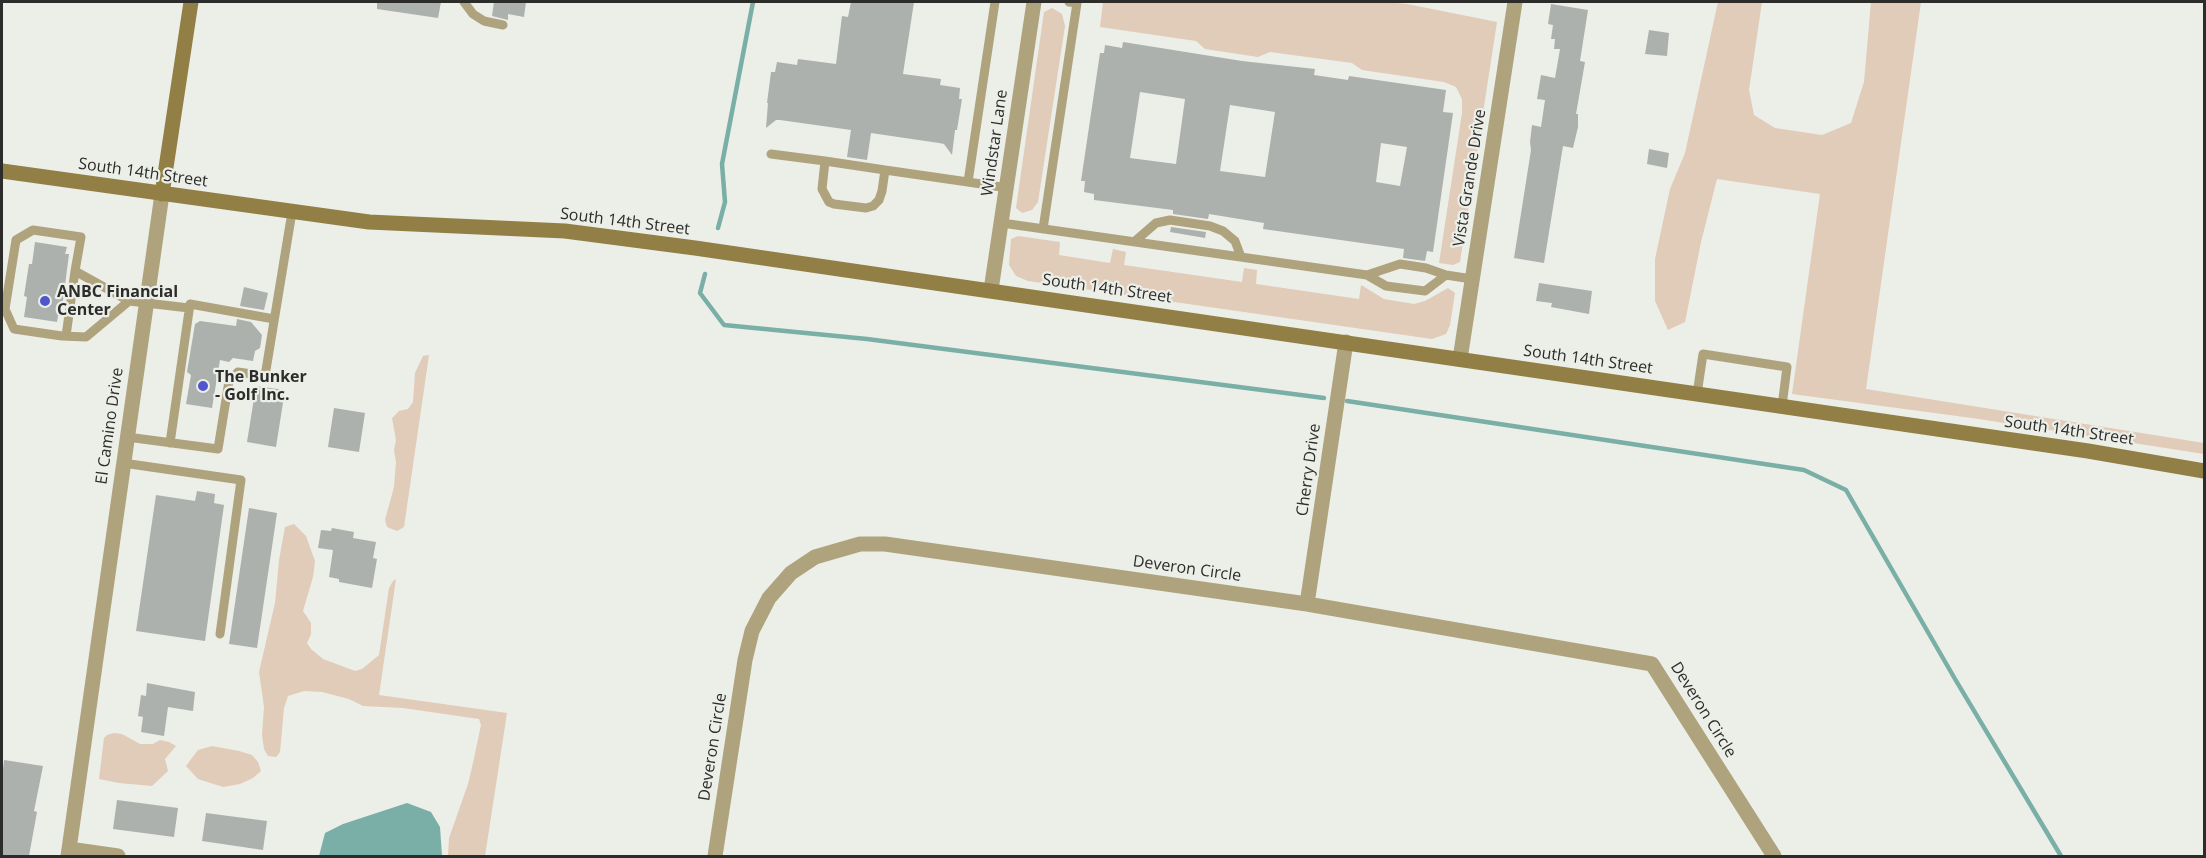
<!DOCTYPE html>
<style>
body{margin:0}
#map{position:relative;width:2206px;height:858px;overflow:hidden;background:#eceee8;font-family:"Open Sans",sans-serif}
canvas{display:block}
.frame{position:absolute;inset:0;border:3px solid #2c2d2b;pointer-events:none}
</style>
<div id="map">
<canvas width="2206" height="858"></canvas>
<div class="frame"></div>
</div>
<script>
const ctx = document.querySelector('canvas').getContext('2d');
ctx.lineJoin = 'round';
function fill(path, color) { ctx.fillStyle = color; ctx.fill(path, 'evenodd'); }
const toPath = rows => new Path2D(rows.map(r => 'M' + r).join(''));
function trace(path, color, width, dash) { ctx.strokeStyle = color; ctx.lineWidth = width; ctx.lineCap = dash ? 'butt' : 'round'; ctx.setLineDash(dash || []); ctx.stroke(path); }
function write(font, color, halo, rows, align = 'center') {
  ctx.font = font + ' "Open Sans",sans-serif'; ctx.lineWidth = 4.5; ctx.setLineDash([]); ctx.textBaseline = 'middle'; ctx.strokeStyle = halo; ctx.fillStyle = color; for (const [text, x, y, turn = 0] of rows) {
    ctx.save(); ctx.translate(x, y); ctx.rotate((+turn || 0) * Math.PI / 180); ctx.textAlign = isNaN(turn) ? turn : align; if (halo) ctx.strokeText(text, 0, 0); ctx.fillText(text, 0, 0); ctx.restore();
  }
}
fill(toPath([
 [1103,2,1383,2,1407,4,1497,22,1460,262,1453,265,1439,263,1462,113,1462,99,1456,87,1444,82,1362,70,1352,63,1270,52,1258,57,1205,49,1196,41,1100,27],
 [1718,2,1762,2,1749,90,1754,115,1775,128,1822,135,1851,123,1864,82,1871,2,1921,2,1866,389,2204,443,2204,454,1972,418,1792,394,1820,194,1717,179,1701,242,1685,322,1668,330,1655,301,1655,259,1670,189,1685,153],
 [1052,8,1062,14,1065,26,1038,202,1032,210,1022,213,1016,208,1044,12],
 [1018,236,1060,242,1059,255,1110,263,1113,249,1126,252,1124,265,1242,282,1244,268,1257,270,1256,284,1359,299,1361,285,1384,299,1414,304,1425,301,1448,288,1455,293,1450,325,1446,334,1432,339,1028,281,1016,276,1009,265,1011,239],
 [429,355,404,527,397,531,387,527,385,520,394,487,396,462,394,450,396,440,392,418,399,411,408,409,413,402,415,373,423,356],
 [294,524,306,536,315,561,313,577,303,611,311,623,311,634,307,643,311,649,323,659,355,671,362,669,379,655,389,588,393,581,396,579,379,695,507,713,485,856,448,856,449,838,468,784,473,763,481,725,479,719,403,708,363,706,349,699,322,692,304,691,288,696,284,708,280,752,276,757,268,756,264,749,262,735,264,707,259,672,275,603,279,560,285,527],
 [114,733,122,734,140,744,153,744,160,740,169,742,176,746,165,759,168,771,152,786,119,783,99,779,104,738,107,735],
 [212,746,239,751,252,755,258,762,261,771,253,778,240,784,223,787,198,779,186,766,198,750]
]), '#e1cbb9');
fill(toPath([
 [407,803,431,812,440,827,442,856,319,856,325,833,343,824]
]), '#79afa7');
trace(toPath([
 [718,228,725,202,722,164,753,2],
 [705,274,700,293,724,325,867,339,1324,398],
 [1347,401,1804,470,1846,490,1955,679,2061,856]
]), '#79afa7', 4.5);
fill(toPath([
 [377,2,441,2,438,18,377,9],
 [494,2,526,2,524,17,508,14,508,20,492,16],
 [851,2,914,2,903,74,941,79,940,85,960,88,959,99,962,99,957,130,955,130,952,155,944,144,939,143,871,133,867,160,847,157,851,130,780,120,776,120,766,128,768,103,767,103,771,72,775,72,777,62,797,65,798,59,836,64,842,16,848,17],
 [1551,4,1588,10,1580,61,1585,62,1576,114,1578,114,1578,127,1573,148,1563,146,1544,263,1514,258,1531,150,1530,142,1532,125,1541,127,1545,100,1537,99,1541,75,1555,78,1560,49,1554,49,1555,39,1551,39,1553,25,1548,24],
 [1649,30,1669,33,1667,56,1645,54],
 [1123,42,1242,61,1315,69,1314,75,1348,80,1349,76,1446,90,1443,112,1453,113,1433,252,1427,251,1425,261,1403,258,1404,249,1263,229,1264,223,1209,214,1208,219,1173,214,1173,210,1094,200,1094,194,1084,192,1085,181,1081,181,1100,53,1104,53,1105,45,1122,48],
 [1140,92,1185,99,1176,164,1130,158],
 [1230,105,1275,112,1265,177,1220,171],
 [1381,143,1407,147,1400,186,1376,182],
 [1649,149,1669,153,1667,168,1647,164],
 [1171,227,1206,232,1205,238,1170,232],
 [35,242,67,247,65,254,69,254,61,316,58,316,57,322,24,317,27,297,24,296,29,264,32,264],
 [1539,283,1592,291,1589,314,1551,307,1552,303,1536,301],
 [244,287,268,293,264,310,240,306],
 [237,319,251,322,262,335,260,348,255,351,253,361,233,358,229,362,220,360,212,408,186,404,191,375,187,372,195,324,200,321,236,326],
 [256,386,285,390,276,447,247,442],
 [334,408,365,413,359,452,328,447],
 [197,491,215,494,214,503,224,505,205,641,136,631,156,495,195,501],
 [249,508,277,513,257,648,229,644],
 [332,528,354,532,353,538,376,542,373,558,377,559,372,588,339,582,339,579,329,577,333,550,318,548,321,530,331,531],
 [147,683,195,692,193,711,168,707,164,736,141,732,143,717,138,716,141,695,146,696],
 [4,760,43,766,34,811,37,812,29,856,2,856,2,778],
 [117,800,178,808,174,837,113,829],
 [206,813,267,821,263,850,202,841]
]), '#acb1ad');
trace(toPath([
 [464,2,473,14,484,21,503,25],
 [995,2,968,182,1008,188],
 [771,154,825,161,822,189,829,202,834,204,866,208,873,206,879,200,882,191,885,170,968,182],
 [825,161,885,170],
 [1002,223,1367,275,1386,286,1425,291,1446,275,1472,279],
 [1043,229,1077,3,1069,2],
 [1134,242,1156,223,1170,220,1210,226,1223,231,1235,241,1241,257],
 [1367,275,1400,264,1426,268,1446,275],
 [129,301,86,337,62,336,14,329,5,309,16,240,33,230,81,237,75,271,129,301,189,308],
 [66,336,75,271],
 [1697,394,1703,354,1787,367,1782,406],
 [127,437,218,449,229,381,238,372,265,376,292,212],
 [170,443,190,304,274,319],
 [123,463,241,480,220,634]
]), '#afa37e', 9);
trace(toPath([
 [991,290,1034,2],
 [1460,359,1515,2],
 [1307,604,1346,342],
 [69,849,118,856],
 [68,856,162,194],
 [715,856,745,660,752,631,769,598,791,573,815,557,860,544,885,544,1307,604,1652,664,1774,856]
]), '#afa37e', 15);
trace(toPath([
 [2,171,369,222,565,231,695,248,2088,451,2204,471],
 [162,194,191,2]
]), '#917f45', 15);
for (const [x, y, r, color] of [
 [45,301,6,"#4f56cc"],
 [203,386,6,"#4f56cc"]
]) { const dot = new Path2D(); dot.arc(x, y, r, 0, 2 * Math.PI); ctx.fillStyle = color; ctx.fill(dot); trace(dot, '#eceee8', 2); }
write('16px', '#2c2d2b', '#eceee8', [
 ["Windstar Lane",995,143,-82],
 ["South 14th Street",143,173,8],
 ["Vista Grande Drive",1470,178,-81],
 ["South 14th Street",625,222,7],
 ["South 14th Street",1107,289,8],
 ["South 14th Street",1588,360,8],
 ["El Camino Drive",110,426,-82],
 ["South 14th Street",2069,431,8],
 ["Cherry Drive",1309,470,-82],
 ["Deveron Circle",1187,569,8],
 ["Deveron Circle",1703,710,58],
 ["Deveron Circle",713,747,-81]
]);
write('bold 16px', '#2c2d2b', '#eceee8', [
 ["ANBC Financial",57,292],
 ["Center",57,310],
 ["The Bunker",215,377],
 ["- Golf Inc.",215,395]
], 'left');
</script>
